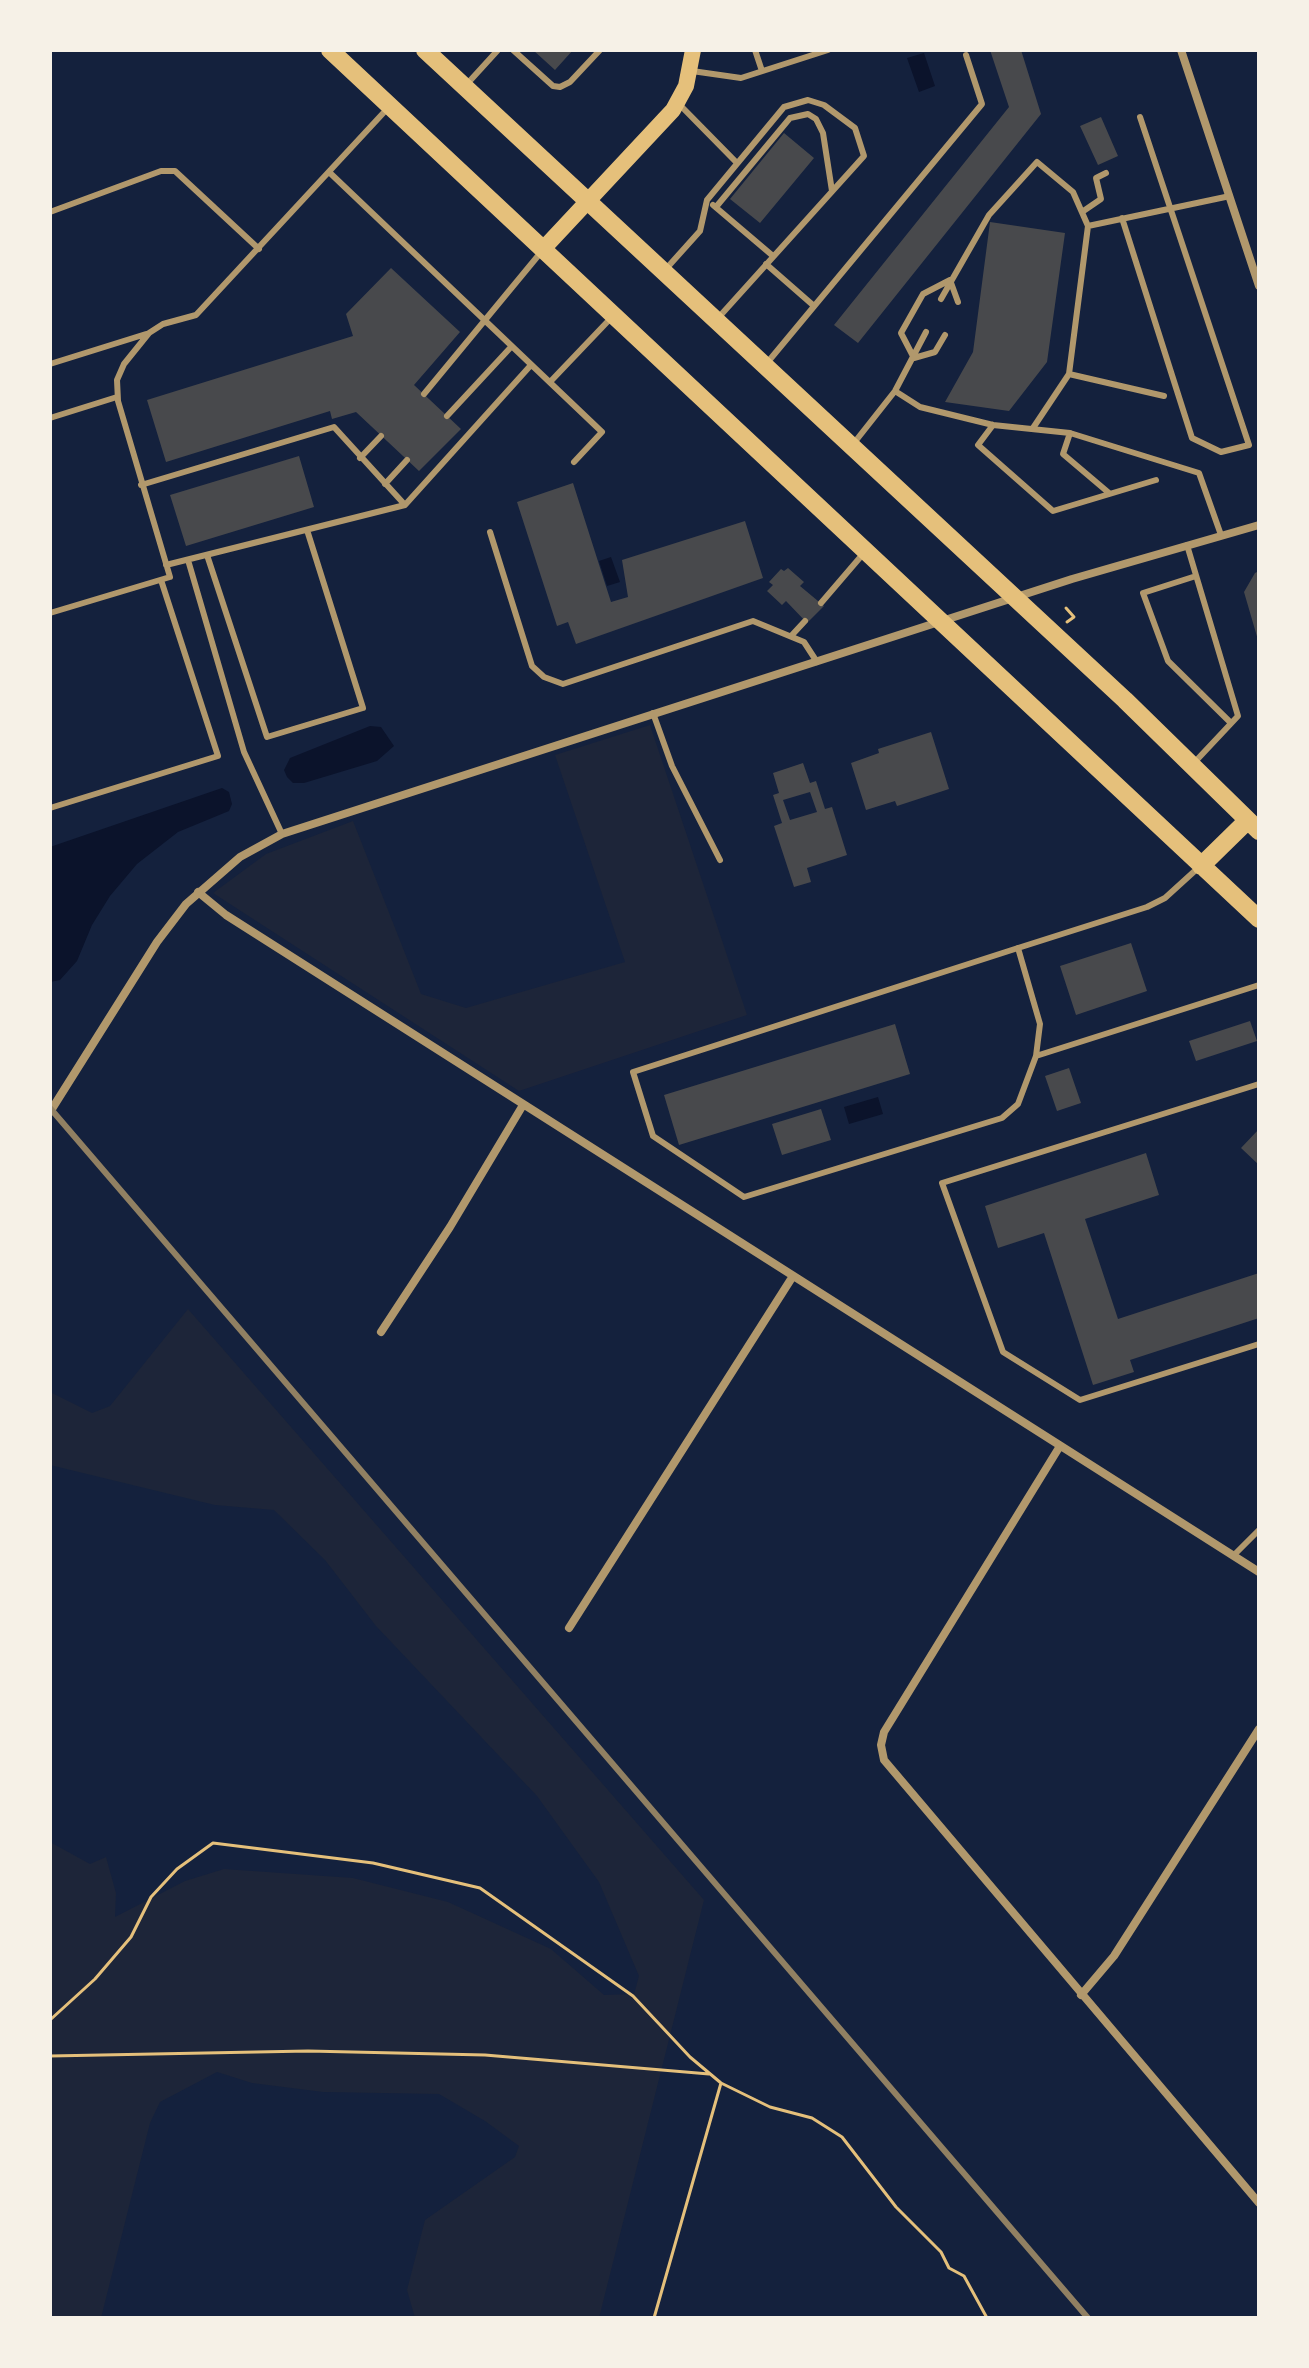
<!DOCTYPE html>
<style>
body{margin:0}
#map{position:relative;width:1309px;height:2368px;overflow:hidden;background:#14213d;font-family:Cabin,sans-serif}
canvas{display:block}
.frame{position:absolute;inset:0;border:52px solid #f6f1e7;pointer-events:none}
</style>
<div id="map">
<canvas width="1309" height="2368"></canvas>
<div class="frame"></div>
</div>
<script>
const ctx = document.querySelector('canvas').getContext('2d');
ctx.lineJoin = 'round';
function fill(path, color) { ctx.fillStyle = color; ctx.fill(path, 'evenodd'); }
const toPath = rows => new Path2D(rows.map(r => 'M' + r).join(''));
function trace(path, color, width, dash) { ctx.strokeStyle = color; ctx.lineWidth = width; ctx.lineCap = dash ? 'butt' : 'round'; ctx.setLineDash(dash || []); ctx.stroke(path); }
fill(toPath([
 [650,725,747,1015,519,1091,213,893,266,854,353,821,421,994,466,1008,625,962,555,755],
 [188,1309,704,1900,599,2318,415,2318,407,2290,425,2220,515,2157,519,2146,485,2121,439,2094,323,2092,252,2083,217,2072,160,2102,150,2123,101,2318,50,2318,50,1842,90,1864,106,1857,116,1893,115,1917,185,1881,224,1869,353,1878,448,1902,551,1949,604,1995,634,1994,639,1976,599,1882,537,1796,376,1626,325,1560,274,1510,215,1505,50,1465,50,1392,92,1413,110,1406]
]), '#1d2539');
fill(toPath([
 [924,53,935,86,919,92,907,58],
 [611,557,620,582,607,586,599,561],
 [370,726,381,727,394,746,377,761,304,783,293,783,287,777,284,770,290,758],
 [222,788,229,792,232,804,229,811,178,832,137,864,110,896,92,925,77,961,60,980,50,982,50,847],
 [878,1097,883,1114,849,1124,844,1107]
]), '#0b132b');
fill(toPath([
 [533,50,573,50,555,70],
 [990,50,1021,50,1041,114,858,343,834,325,1009,107],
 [1101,117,1118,156,1098,165,1080,126],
 [784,133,814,158,760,223,730,199],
 [990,222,1065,233,1047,362,1009,411,945,402,973,352],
 [391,268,460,332,414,385,461,429,419,471,356,412,332,419,330,411,166,462,147,400,353,336,346,314],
 [299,456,314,507,186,546,170,495],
 [573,483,611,602,628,597,622,560,745,521,763,578,576,644,568,622,557,626,517,502],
 [788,568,804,582,800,586,824,606,807,623,786,601,782,605,767,591,773,585,769,582,781,569,784,571],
 [1259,571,1259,639,1258,640,1244,592,1255,573],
 [931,732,949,789,897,806,895,801,866,810,851,763,879,753,878,749],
 [803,763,810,783,816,781,825,809,832,807,847,855,807,868,811,882,794,887,774,826,782,823,773,795,779,793,773,773],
 [810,792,817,812,790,820,783,800],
 [1131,943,1147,991,1076,1015,1060,966],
 [1250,1021,1257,1041,1196,1061,1189,1041],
 [895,1024,910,1074,679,1145,664,1095],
 [1069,1068,1081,1103,1057,1111,1045,1076],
 [821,1109,831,1140,782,1155,772,1124],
 [1259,1129,1259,1165,1241,1148],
 [1146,1153,1159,1195,1085,1219,1118,1319,1259,1273,1259,1318,1130,1360,1134,1372,1093,1385,1044,1233,998,1248,985,1206]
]), '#48494c');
trace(toPath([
 [1066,608,1074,617,1067,622],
 [50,2020,95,1979,131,1937,151,1897,177,1869,213,1843,373,1863,480,1888,633,1996,690,2057,721,2083,770,2107,812,2118,842,2137,896,2207,941,2252,949,2268,964,2276,987,2318],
 [50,2056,308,2051,485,2055,709,2074],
 [654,2318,721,2083]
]), '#e5c07b', 3);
trace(toPath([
 [513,50,553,86,560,87,570,82,600,50],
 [755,50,762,71],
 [692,71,741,78,828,50],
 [467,84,498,50],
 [677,102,737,163],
 [329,172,602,432,574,462],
 [713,205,773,256],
 [716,207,790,118,808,114,816,119,823,133,832,191],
 [50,212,161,171,175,171,259,249],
 [1082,212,1101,199,1096,178,1106,173],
 [1122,218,1192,438,1221,452,1249,445,1140,117],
 [1088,226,1230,196],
 [766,264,814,306],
 [665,270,700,231,707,200,784,107,808,100,824,105,855,128,864,156,719,317],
 [950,280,958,302],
 [941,299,989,215,1037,162,1073,192,1088,226,1069,374,1033,428],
 [914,358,901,333,923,294,950,280],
 [914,358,935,352,945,335],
 [767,363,982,104,966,55],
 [50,364,146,334],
 [1069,374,1164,396],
 [550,382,611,318],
 [895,391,920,407,993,425,1070,433,1063,454,1109,493],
 [424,394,542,251],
 [447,416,511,347],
 [50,418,117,397],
 [993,425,978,445,1053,511,1156,480],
 [1070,433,1199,473,1221,535],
 [854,443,895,391,926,332],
 [360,458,381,436],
 [385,484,407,460],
 [141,485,334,427,405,505],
 [490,532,532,666,544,677,563,684,753,621,804,642,817,662],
 [1187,545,1238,716,1192,765],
 [207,555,267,737,363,708,307,530],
 [188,560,244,752,282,834],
 [166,565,405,505,531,365],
 [1196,576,1143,593,1168,661,1231,723],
 [821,603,863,554],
 [50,613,170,577,118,401,117,380,124,364,149,333,163,324,196,315,387,109],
 [792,635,805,621],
 [653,713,672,766,720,860],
 [50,808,218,756,161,580],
 [1018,948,1040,1024,1036,1056,1018,1104,1002,1118,744,1197,653,1136,633,1072,1018,948,1147,907,1165,898,1198,868],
 [1036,1056,1259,985],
 [1259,1084,942,1183,1003,1352,1080,1400,1259,1344],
 [1233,1556,1259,1530]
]), '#b1986c', 6);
trace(toPath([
 [1181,50,1259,286],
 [198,892,226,915,1259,1572],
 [50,1112,157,942,186,904,240,857,282,834,1072,579,1259,525],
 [381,1332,450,1227,523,1105],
 [1060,1446,884,1732,881,1745,884,1760,1259,2203],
 [569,1628,793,1276],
 [1081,1995,1114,1956,1259,1729]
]), '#b1986c', 8);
trace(toPath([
 [544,248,673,110,686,86,693,50]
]), '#e5c07b', 16);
trace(toPath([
 [330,50,1259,919],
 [425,50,1125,700,1259,831],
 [1201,866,1247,821]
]), '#e5c07b', 18);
trace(toPath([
 [50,1108,1088,2318]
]), '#918062', 6);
</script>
